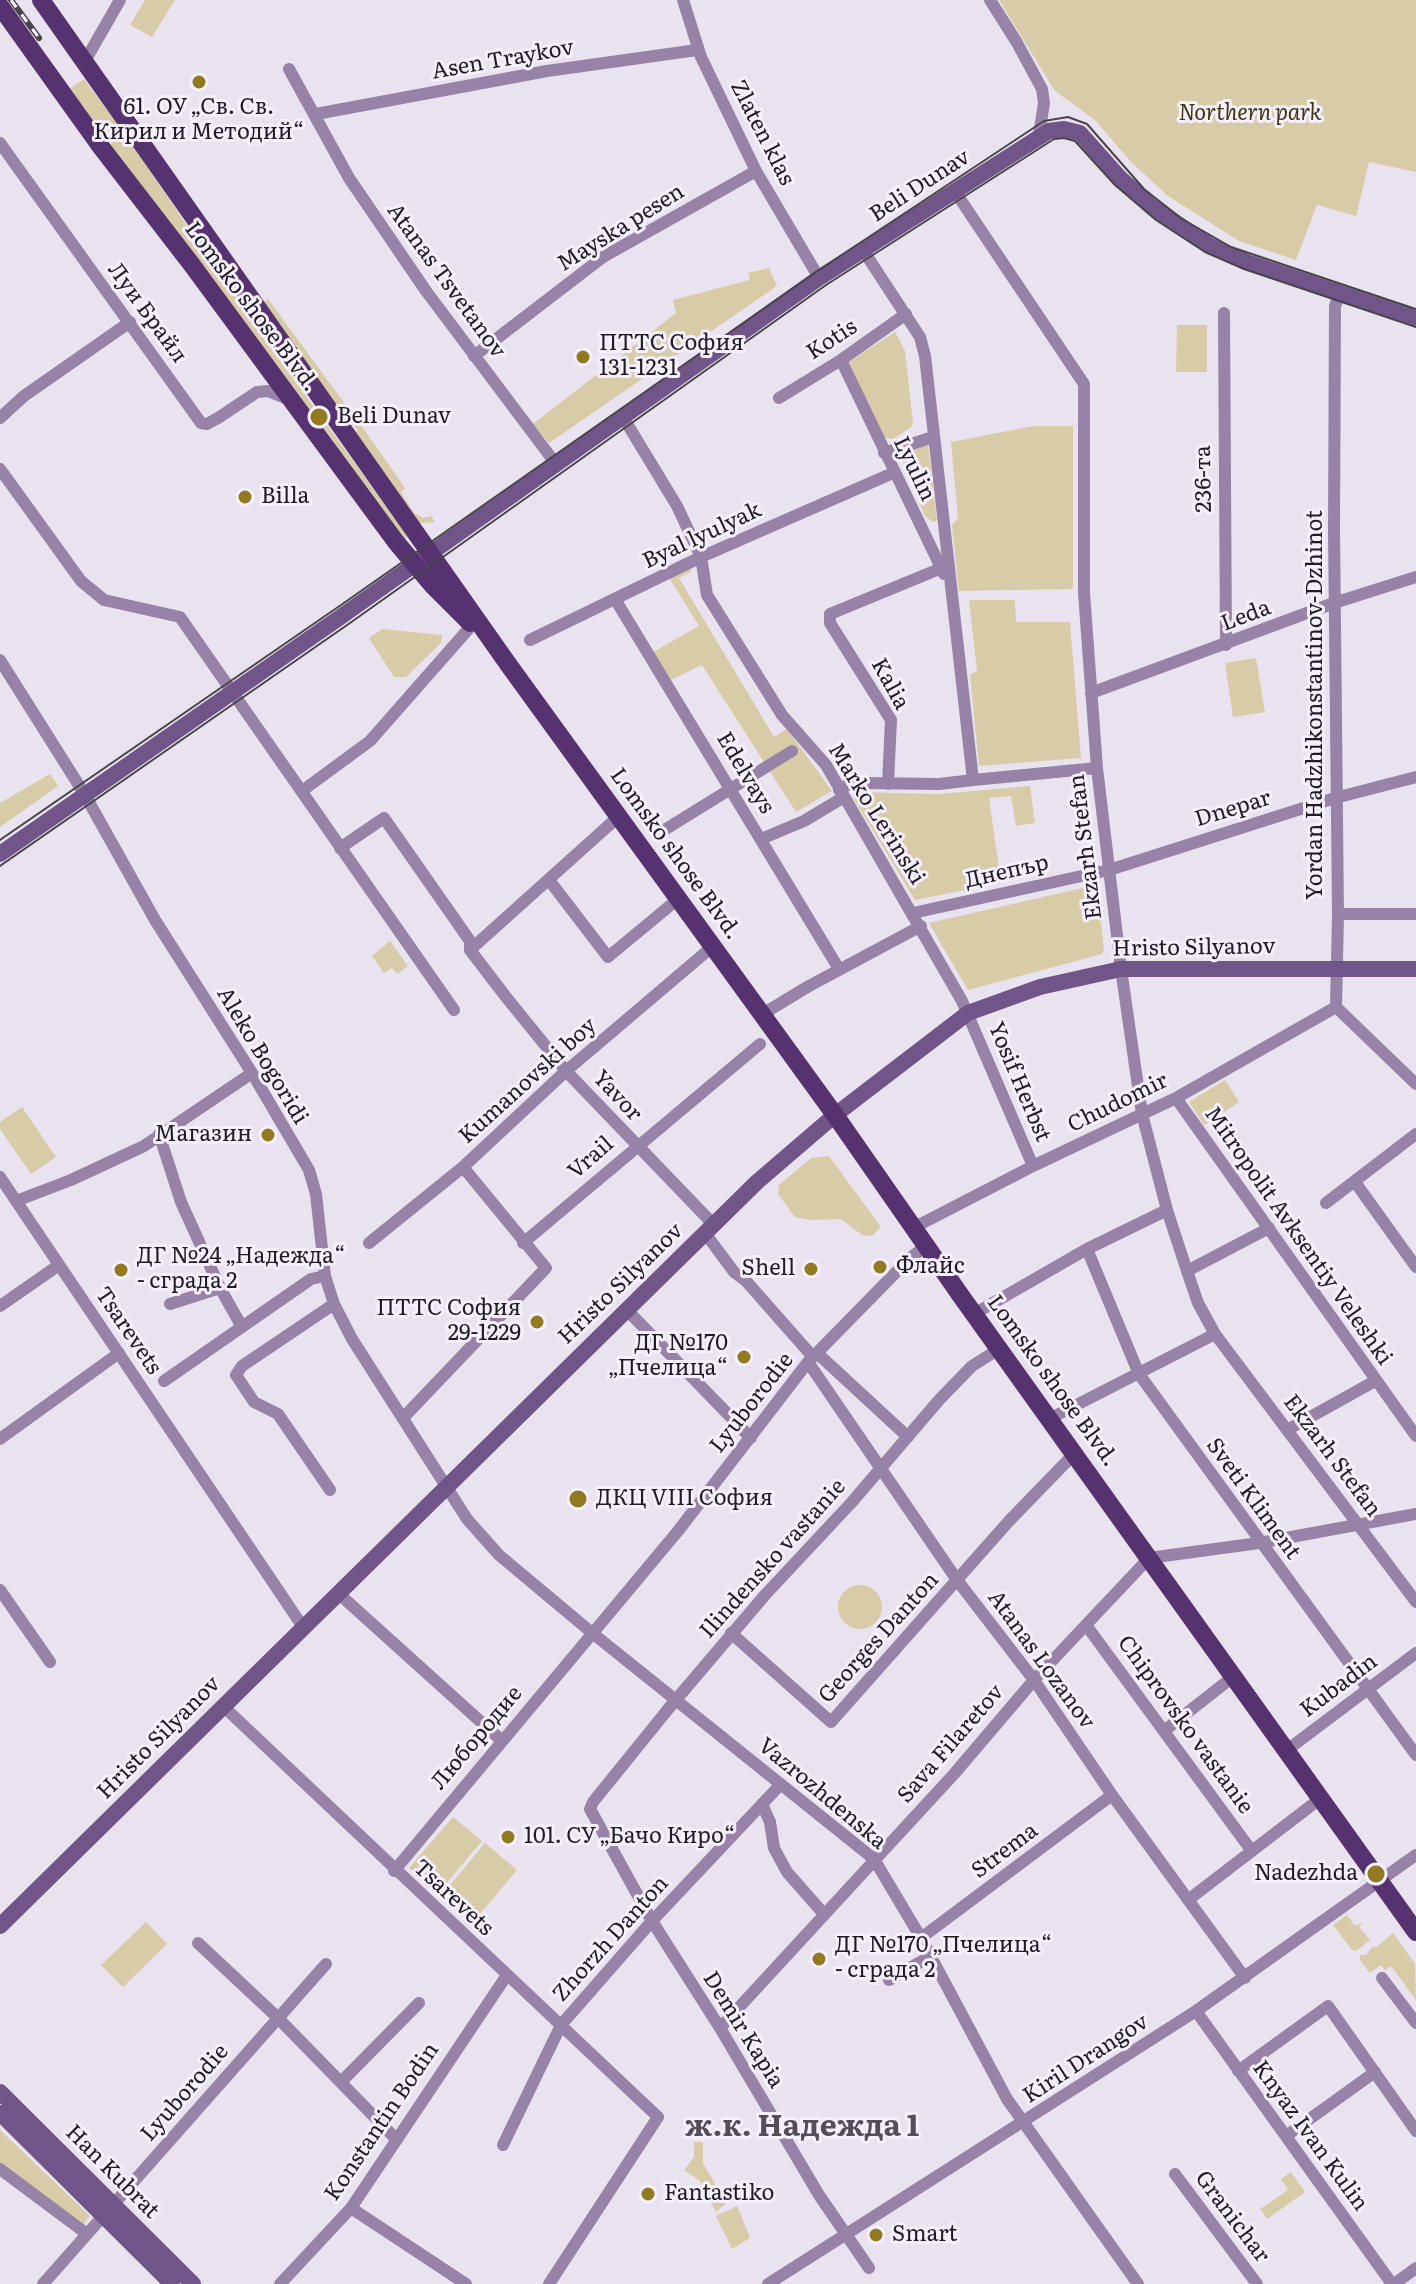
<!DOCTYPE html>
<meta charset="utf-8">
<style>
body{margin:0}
canvas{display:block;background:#e9e2ef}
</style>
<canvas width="1416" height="2284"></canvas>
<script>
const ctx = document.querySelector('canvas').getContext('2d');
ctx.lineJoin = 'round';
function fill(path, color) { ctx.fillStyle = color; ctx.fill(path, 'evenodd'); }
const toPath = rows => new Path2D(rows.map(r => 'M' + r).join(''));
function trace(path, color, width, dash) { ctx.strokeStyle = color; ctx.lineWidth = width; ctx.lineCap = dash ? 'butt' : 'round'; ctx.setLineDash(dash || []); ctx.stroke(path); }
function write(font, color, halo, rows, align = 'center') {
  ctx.font = font + ' Literata,serif'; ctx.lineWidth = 6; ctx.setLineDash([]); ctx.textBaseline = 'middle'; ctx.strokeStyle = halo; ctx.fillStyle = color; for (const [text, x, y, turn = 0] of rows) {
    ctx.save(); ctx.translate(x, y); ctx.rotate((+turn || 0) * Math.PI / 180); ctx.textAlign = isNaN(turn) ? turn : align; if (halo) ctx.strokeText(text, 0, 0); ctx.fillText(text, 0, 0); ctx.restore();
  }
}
fill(toPath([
 [145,0,175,0,152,37,130,25],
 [999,0,1416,0,1416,172,1369,162,1356,216,1317,205,1296,260,1239,241,1168,196,1131,162,1095,120,1055,91],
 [84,79,118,125,104,135,70,89],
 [125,134,262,336,407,535,406,539,400,536,324,428,109,145],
 [769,268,777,286,549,443,533,424,676,313,673,300,750,280,748,273],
 [268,299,351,412,340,418,262,303],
 [1177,325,1207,325,1207,372,1176,372],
 [895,332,905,351,913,423,911,427,893,439,885,438,880,432,849,362],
 [356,418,405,488,401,492,414,513,423,518,431,516,435,522,419,523,353,435,358,431,351,421],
 [1034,426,1073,426,1073,589,959,591,952,525,958,518,951,442],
 [928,445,937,520,933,522,925,516,901,458,906,451],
 [688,566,692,571,679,578,774,737,787,729,832,791,796,812,702,665,671,680,653,652,699,626,668,576],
 [969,600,1015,600,1016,622,1070,622,1081,758,979,766,970,675,977,671],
 [382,629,442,635,441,643,406,677,394,677,369,638],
 [1256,658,1265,712,1233,717,1225,663],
 [50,774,58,786,0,827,0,803],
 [1030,786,1035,823,1016,826,1011,796,989,798,1001,883,915,900,852,796,855,792,940,794],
 [1096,885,1104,948,1102,954,968,990,929,923],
 [390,941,408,966,397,974,392,968,384,973,372,956],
 [1225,1080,1239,1102,1204,1125,1189,1102],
 [22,1107,56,1157,31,1174,0,1129,0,1122],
 [829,1156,881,1227,872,1236,862,1235,841,1219,811,1220,795,1217,778,1194,779,1185,811,1158],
 '838 1607a22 22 0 1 1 44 0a22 22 0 1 1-44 0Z',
 [453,1817,482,1841,438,1893,409,1868],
 [485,1843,517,1870,473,1922,441,1896],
 [1347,1915,1354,1925,1363,1924,1359,1927,1370,1940,1356,1951,1352,1950,1333,1925],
 [146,1922,167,1944,123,1987,101,1965],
 [1393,1933,1415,1964,1416,2000,1391,1966,1385,1970,1381,1965,1370,1973,1360,1960,1360,1955,1366,1955,1373,1946,1375,1948],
 [0,2130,90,2216,83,2225,0,2164],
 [694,2142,703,2142,703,2163,726,2203,716,2212,700,2181,684,2170,694,2157],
 [1291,2172,1305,2192,1267,2219,1260,2209,1288,2190,1281,2179],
 [737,2206,750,2238,732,2249,716,2216]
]), '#d7cca7');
trace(toPath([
 [683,0,701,57,756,171,819,278],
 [990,0,1016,41,1042,89,1044,103,1039,135],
 [85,61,120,0],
 [289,69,349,178,426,291,556,464],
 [316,114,547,71,697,50],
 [0,143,201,423,207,424,218,418,257,392,268,391,290,400],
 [954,190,1084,384,1084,593,1097,768,1121,969,1142,1114,1167,1210,1187,1271,1198,1303,1215,1334,1416,1602],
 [1340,293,1335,306,1334,528,1338,914,1336,1007,1416,1084],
 [1224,313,1226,645],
 [474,356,603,257,756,171],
 [841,360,944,574],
 [779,398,841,360,906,314],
 [623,417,677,506,701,557,707,595,782,715,826,765,962,1001,1033,1166],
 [0,418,24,396,130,322],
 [884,453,933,437],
 [0,469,81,581,104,600,180,617,454,1010],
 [615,599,839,969],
 [530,640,701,557,893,473],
 [0,660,85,795,155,920,252,1073,309,1170,316,1194,325,1276,334,1304,352,1339,467,1519,499,1555,591,1632,874,1859,921,1938,1007,2099,1138,2284],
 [1091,693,1334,603,1416,577],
 [973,780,1097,768],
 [888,784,891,720,830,623,830,614,949,565],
 [839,790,849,784,860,783,939,784,973,780,925,356,920,337,863,250],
 [302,791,370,741,472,625],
 [661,832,792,751],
 [761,839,804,821,844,797],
 [340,848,384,818,470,941,470,950,506,997,566,1071,713,1224],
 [549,880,608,957,678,899],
 [913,913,1109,870,1335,798,1416,777],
 [1338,914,1416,914],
 [470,950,618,817],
 [761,1015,809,986,921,926],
 [1176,1098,1416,1436],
 [159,1134,181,1202,220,1288,242,1327],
 [0,1177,303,1627],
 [1355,1182,1416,1267],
 [16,1201,71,1180,144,1146,252,1073],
 [1326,1203,1416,1134],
 [913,1228,1033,1166,1176,1098,1336,1007],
 [705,1233,734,1272,746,1281,813,1357],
 [369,1243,463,1167,566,1071,712,947],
 [523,1243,760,1044],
 [1087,1249,1139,1374,1416,1755],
 [1187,1271,1269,1228],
 [170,1304,220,1288],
 [0,1306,59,1265],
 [626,1309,751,1438],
 [974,1314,1087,1249,1167,1210],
 [817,1353,908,1437],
 [808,1362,957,1580,1034,1680,1112,1795,1245,1978],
 [164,1381,311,1279,325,1276],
 [403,1418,546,1268,463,1167],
 [1049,1419,1215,1334],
 [1287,1430,1375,1381],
 [0,1439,119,1353],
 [330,1490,278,1414,254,1402,236,1375,242,1366,334,1304],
 [0,1590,50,1662],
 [338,1593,501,1740],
 [1086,1625,1251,1850],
 [731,1633,831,1722,1009,1521,1074,1454],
 [223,1706,658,2117,549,2284],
 [1164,1731,1234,1676],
 [1287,1750,1416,1653],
 [762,1804,770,1822,774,1848,787,1872,823,1913],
 [394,1871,678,1531,808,1362,910,1258,926,1246],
 [1188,1900,1321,1798],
 [921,1938,1112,1795],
 [198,1943,277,2017,397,2140],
 [1382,1978,1416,2023],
 [889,1980,931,1956],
 [1196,2011,1392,2284],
 [720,2028,954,1774,1034,1680,1149,1558,1259,1543,1416,1514],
 [1238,2071,1328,2006,1416,2131],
 [341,2082,419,2003],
 [1286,2136,1375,2072],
 [503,2145,561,2025,652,1921,781,1784],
 [0,2169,87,2234],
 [1175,2174,1257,2284],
 [351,2208,466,2284],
 [869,2268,819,2195,720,2028,652,1921,590,1809,593,1802,669,1708,765,1595,852,1502,939,1400,972,1366,999,1349],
 [43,2284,326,1964],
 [280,2284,351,2208,507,1975],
 [768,2284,1196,2011,1416,1855],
 [1394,2284,1416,2268]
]), '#9783a7', 12);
trace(toPath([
 [0,854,339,618,819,278,1049,131,1064,129,1080,133,1120,178,1151,206,1209,245,1247,262,1416,318],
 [0,1926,757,1182,835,1115,968,1013,1040,987,1121,969,1416,969],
 [0,2092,193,2284],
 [0,2113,172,2284]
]), '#715488', 16);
trace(toPath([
 [41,0,508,664,835,1115,961,1296,1416,1932],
 [0,6,101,147,192,265,396,542,433,586,470,623]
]), '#573271', 18);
trace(toPath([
 [0,840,341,605,816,272,1044,121,1068,117,1087,124,1144,189,1182,219,1231,247,1416,309],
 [0,866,350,623,826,285,1054,139,1064,138,1075,141,1115,185,1156,220,1205,252,1244,269,1416,327]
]), '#47444a', 2);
const rail = toPath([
 [11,0,39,38]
]);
trace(rail, '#47444a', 6);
trace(rail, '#f6effd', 3, [9]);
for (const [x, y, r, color] of [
 [199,82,8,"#927a20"],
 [583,357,8,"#927a20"],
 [319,417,10,"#927a20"],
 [245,497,8,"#927a20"],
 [268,1135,8,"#927a20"],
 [880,1267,8,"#927a20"],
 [811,1269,8,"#927a20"],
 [121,1270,8,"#927a20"],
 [537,1322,8,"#927a20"],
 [744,1357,8,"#927a20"],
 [578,1499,10,"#927a20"],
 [508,1837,8,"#927a20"],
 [1376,1874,10,"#927a20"],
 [819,1959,8,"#927a20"],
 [648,2194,8,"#927a20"],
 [876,2235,8,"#927a20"]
]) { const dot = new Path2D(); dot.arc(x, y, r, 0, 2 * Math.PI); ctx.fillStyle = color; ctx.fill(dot); trace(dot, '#f6effd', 3); }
write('22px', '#1f1d22', '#f6effd', [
 ["Asen Traykov",503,60,-10],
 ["Zlaten klas",762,133,63],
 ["Beli Dunav",920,186,-33],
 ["Mayska pesen",621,228,-32],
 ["Atanas Tsvetanov",446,281,54],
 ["Lomsko shose Blvd.",251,307,53],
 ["Луи Брайл",147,313,54],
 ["Kotis",832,340,-33],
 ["Lyulin",914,469,64],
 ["236-та",1204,479,-91],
 ["Byal lyulyak",702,536,-25],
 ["Leda",1246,616,-21],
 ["Kalia",890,684,61],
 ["Yordan Hadzhikonstantinov-Dzhinot",1316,705,-90],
 ["Edelvays",745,773,59],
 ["Dnepar",1233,809,-17],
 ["Marko Lerinski",876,814,58],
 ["Ekzarh Stefan",1086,847,-97],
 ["Lomsko shose Blvd.",675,854,54],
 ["Днепър",1007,872,-13],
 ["Hristo Silyanov",1194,948,-1],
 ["Aleko Bogoridi",262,1056,59],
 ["Kumanovski boy",528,1081,-42],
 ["Yosif Herbst",1019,1082,67],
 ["Yavor",617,1096,47],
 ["Chudomir",1118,1103,-26],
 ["Vrail",591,1158,-41],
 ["Mitropolit Avksentiy Veleshki",1298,1236,55],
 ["Hristo Silyanov",621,1284,-44],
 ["Tsarevets",128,1331,56],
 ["Lomsko shose Blvd.",1052,1381,54],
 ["Lyuborodie",752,1403,-52],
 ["Ekzarh Stefan",1332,1456,53],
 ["Sveti Kliment",1253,1499,54],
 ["Ilindensko vastanie",773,1559,-48],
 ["Georges Danton",879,1638,-48],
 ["Atanas Lozanov",1041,1660,54],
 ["Kubadin",1339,1686,-37],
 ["Chiprovsko vastanie",1185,1725,54],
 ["Hristo Silyanov",159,1738,-45],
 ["Любородие",477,1738,-50],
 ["Sava Filaretov",951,1744,-49],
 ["Vazrozhdenska",822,1794,40],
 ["Strema",1005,1851,-37],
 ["Tsarevets",453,1898,43],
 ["Zhorzh Danton",611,1939,-48],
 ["Demir Kapia",743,2030,58],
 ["Kiril Drangov",1086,2059,-33],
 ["Lyuborodie",185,2093,-49],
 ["Konstantin Bodin",382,2122,-56],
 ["Knyaz Ivan Kulin",1310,2136,54],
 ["Han Kubrat",112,2172,45],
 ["Granichar",1232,2217,53]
]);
write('22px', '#1f1d22', '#f6effd', [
 ["61. ОУ „Св. Св.",199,108,"center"],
 ["Кирил и Методий“",199,133,"center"],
 ["ПТТС София",599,344],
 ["131-1231",599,369],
 ["Beli Dunav",337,417],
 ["Billa",261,497],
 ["Магазин",252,1135,"right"],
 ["ДГ №24 „Надежда“",137,1257],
 ["- сграда 2",137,1282],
 ["Флайс",896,1267],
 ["Shell",795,1269,"right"],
 ["ПТТС София",521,1309,"right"],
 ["29-1229",521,1334,"right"],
 ["ДГ №170",728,1344,"right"],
 ["„Пчелица“",728,1369,"right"],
 ["ДКЦ VIII София",596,1499],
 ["101. СУ „Бачо Киро“",524,1837],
 ["Nadezhda",1358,1874,"right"],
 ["ДГ №170 „Пчелица“",835,1946],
 ["- сграда 2",835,1971],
 ["Fantastiko",664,2194],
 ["Smart",892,2235]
], 'left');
write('italic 22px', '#41360e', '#f6effd', [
 ["Northern park",1250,114]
]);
write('bold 30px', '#544e59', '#f6effd', [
 ["ж.к. Надежда 1",802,2127]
]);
</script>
